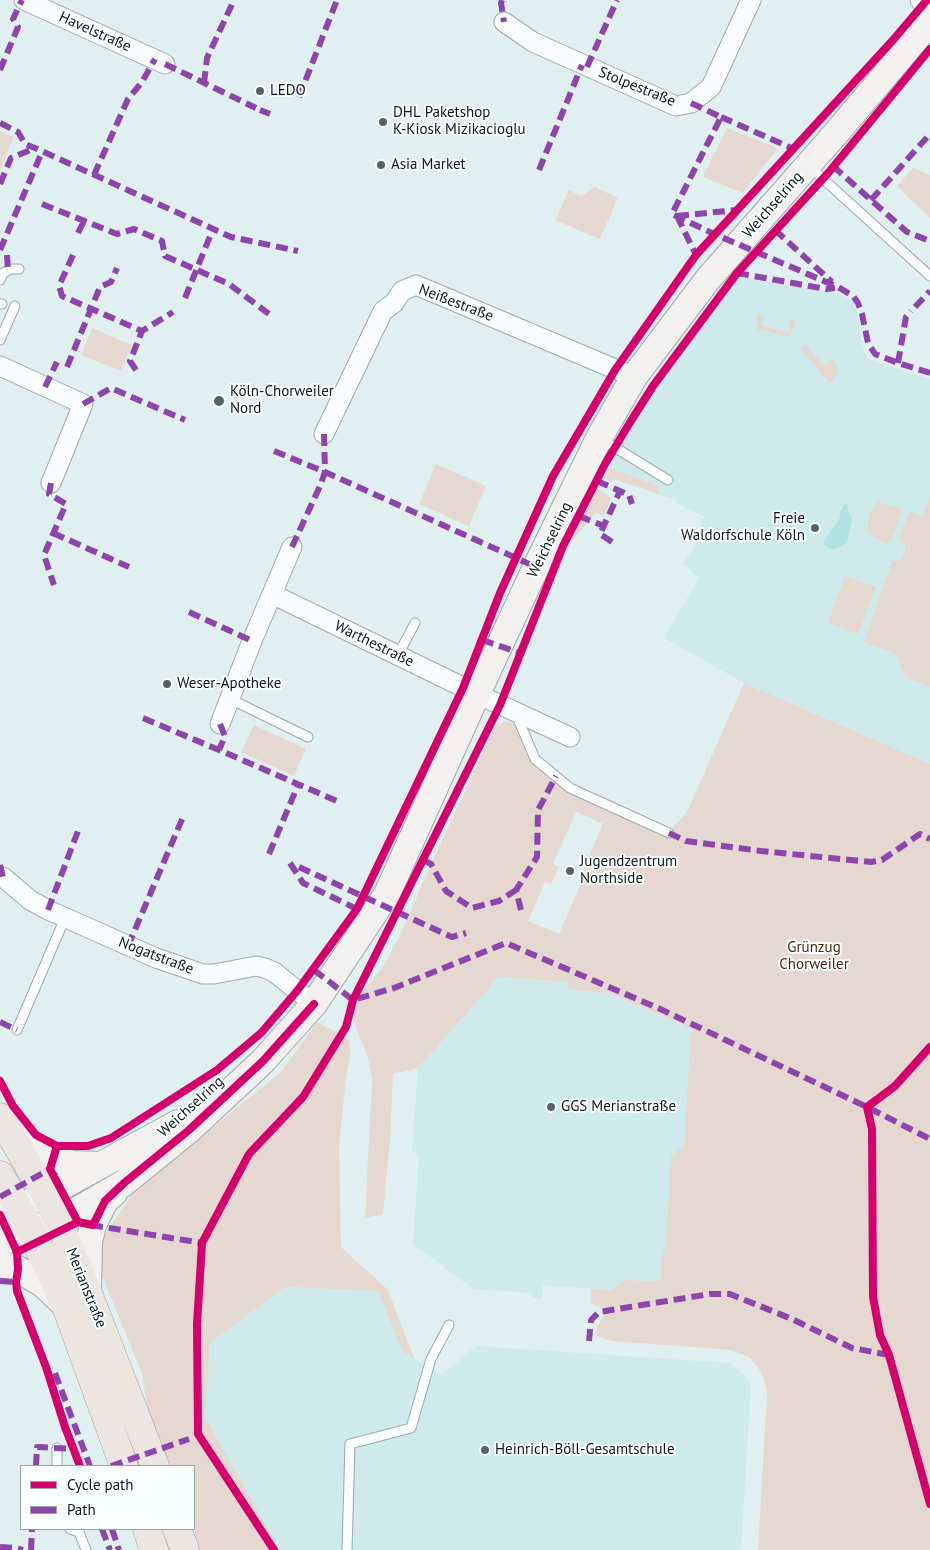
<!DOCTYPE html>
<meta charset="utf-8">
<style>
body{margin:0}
#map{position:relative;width:930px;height:1550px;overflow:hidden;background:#e0f0f0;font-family:"PT Sans",sans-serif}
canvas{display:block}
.legend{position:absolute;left:20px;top:1465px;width:175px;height:65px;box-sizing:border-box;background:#f9fffe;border:1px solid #9aa2a2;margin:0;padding:6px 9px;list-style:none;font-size:15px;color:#0c1717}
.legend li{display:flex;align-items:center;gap:10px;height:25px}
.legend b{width:25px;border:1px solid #9aa2a2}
</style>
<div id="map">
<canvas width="930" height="1550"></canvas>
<ul class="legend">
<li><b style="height:6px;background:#d6006c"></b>Cycle path</li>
<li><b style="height:6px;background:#8e44ad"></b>Path</li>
</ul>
</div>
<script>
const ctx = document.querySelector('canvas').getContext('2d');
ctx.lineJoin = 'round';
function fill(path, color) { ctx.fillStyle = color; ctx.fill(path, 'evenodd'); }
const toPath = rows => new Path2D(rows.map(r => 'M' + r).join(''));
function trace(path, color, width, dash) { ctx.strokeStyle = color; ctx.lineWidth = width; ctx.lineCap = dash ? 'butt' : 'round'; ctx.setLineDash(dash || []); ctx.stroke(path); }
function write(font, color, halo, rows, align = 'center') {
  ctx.font = font + ' "PT Sans",sans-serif'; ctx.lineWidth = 4; ctx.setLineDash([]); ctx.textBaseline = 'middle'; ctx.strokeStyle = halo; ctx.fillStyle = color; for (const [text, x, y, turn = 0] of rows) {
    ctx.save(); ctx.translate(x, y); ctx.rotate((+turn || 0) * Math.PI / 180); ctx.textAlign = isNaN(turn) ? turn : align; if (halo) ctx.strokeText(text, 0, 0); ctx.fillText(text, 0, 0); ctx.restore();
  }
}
fill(toPath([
 [744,277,839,294,852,300,856,307,863,349,868,358,873,361,930,379,930,764,744,683,664,638,699,578,683,563,698,542,696,540,704,517,676,503,677,500,658,494,659,486,609,468,653,391,723,300,737,279],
 [499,977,569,982,569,990,607,993,691,1028,684,1146,666,1248,663,1251,660,1281,625,1280,611,1290,543,1285,542,1299,533,1298,531,1293,473,1289,413,1244,419,1157,412,1150,418,1068],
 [285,1287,378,1291,403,1352,442,1375,476,1346,729,1363,744,1374,751,1386,741,1550,280,1550,205,1417,210,1343]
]), '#ceeaea');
fill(toPath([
 [727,128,778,148,743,193,703,177],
 [0,131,14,137,0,171],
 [913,168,930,175,930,218,897,186],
 [595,187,618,198,600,239,555,220,569,190,581,196],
 [757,314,764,315,761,326,788,332,791,320,797,321,789,337,767,331,757,330],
 [92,328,132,345,121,371,81,355],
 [806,345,824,366,832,360,837,366,837,374,830,384,801,349],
 [436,464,486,486,469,526,419,504],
 [609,468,659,486,658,494,614,479,611,482,604,478],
 [597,488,610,497,610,502,604,515,595,513,572,541,569,540],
 [930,498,930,687,906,677,896,654,864,642,892,562,899,561,905,553,905,545,899,539,910,511,923,516],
 [878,502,903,509,892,539,886,544,867,533,869,515],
 [845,576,876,587,858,634,828,623],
 [744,683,930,764,930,1550,758,1550,767,1394,764,1379,758,1367,749,1357,731,1350,612,1341,596,1336,597,1326,608,1311,590,1303,591,1289,611,1290,625,1280,660,1281,663,1251,666,1248,671,1156,684,1146,691,1028,608,993,569,990,568,982,499,977,418,1068,393,1074,390,1140,383,1214,365,1218,372,1081,368,1058,353,1019,359,996,382,968,401,934,431,864,495,727,506,721,517,724,535,759,570,788,668,833,687,812],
 [576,812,603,824,581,875,584,876,559,934,528,921,545,882,551,884,559,867,553,864],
 [254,725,306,749,294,776,241,752],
 [317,1022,349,1039,350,1054,346,1079,339,1145,341,1247,388,1290,414,1358,403,1352,378,1291,285,1287,210,1343,205,1417,280,1550,194,1550,187,1529,194,1529,194,1466,164,1466,149,1420,142,1374,100,1270,99,1251,106,1233,133,1193,155,1171,195,1142,280,1073]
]), '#e5d8d0');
fill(toPath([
 [845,504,847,504,848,510,852,520,849,535,847,542,842,546,836,549,830,549,823,543,837,523,840,517,840,512]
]), '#b0e2e1');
const lane = toPath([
 [810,167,930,276],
 [0,280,3,273,11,269,19,269],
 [0,304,2,304],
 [0,340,15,306],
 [601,439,668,480],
 [398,655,415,623],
 [230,699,308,737],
 [516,714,535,759,570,788,669,833],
 [17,1030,65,918],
 [57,1466,57,1448],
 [70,1529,79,1532,86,1550],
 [347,1550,350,1444,411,1428,431,1359,449,1325]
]);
const street = toPath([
 [24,0,165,64],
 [920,0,930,9],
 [504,22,533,42,676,106,691,103,711,87,751,0],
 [0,366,83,404,51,483],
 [324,434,383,311,394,303,402,291,416,285,634,377],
 [272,594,477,694,570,737],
 [220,724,252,641,292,547],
 [3,877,30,900,48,910,156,958,203,974,214,974,256,966,265,968,274,972,314,1004]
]);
const secondary = toPath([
 [10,1127,27,1147,53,1158,73,1164,100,1165],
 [0,1216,59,1188,178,1123],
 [0,1244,11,1238,72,1213,124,1183,189,1130,263,1061,314,1004,387,894,477,694,536,567,599,438,634,377,708,279,838,131,930,22],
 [0,1264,18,1269,44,1285,66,1306],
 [88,1293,89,1242,93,1225,105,1201,114,1193]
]);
const primary = toPath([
 [0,1117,46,1195,58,1220,88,1293,155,1466],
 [0,1175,31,1231,66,1306,124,1466],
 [147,1529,154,1550],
 [177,1529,185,1550]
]);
trace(lane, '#9da9a9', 11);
trace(street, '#9da9a9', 21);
trace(secondary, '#9da9a9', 28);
trace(primary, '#a8a29a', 29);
trace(lane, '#fafdfd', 9);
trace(street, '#fafdfd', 19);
trace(secondary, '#f3f1ef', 26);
trace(primary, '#ebe6e2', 28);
trace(toPath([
 [502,0,501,3,504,22],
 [165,64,256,108],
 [587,67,617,0],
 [0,70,18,27,13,19,22,0],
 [204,83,207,58,234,0],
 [299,97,337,0],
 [691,103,721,117,672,214,712,233,838,287,853,296,858,303,862,314,868,343,875,354,898,363,930,373],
 [260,110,270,114],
 [721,117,794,149],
 [0,123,18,132,25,144,35,148,231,237,298,251],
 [833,166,907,232,930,241],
 [539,170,582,65],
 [94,175,128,99,142,82,155,59],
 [0,184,11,158,35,148],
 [871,200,930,134],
 [42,204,117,234,134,229,162,241,165,256,229,284,273,317],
 [677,216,736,210],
 [677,216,696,255],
 [775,230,832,282],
 [78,233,84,221],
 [0,250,42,152],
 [7,255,8,270],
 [73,255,59,286,62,296,142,331,173,312],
 [737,273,826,289,835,288],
 [185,298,213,229],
 [915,307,930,291],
 [898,363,906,317,911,311],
 [67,367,100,287,111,282,117,268],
 [136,370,130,361,142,331],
 [45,387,57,362],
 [83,404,111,388,185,420],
 [274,451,325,472,536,567],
 [597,481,629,495,632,504],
 [51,483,49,494,66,504,44,555,54,585],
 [579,516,604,526],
 [53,533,129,567],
 [612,542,600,534,620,491],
 [292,547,320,486,325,472,324,434],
 [189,612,252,641],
 [482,640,520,653],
 [143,718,219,750],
 [220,724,225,736,219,750,337,801],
 [669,833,686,841,761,851,871,862,882,860,920,834,930,839],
 [269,854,298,785],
 [423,860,431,864,446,891,472,908,499,901,516,890],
 [290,863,303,883,357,909],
 [0,865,3,877],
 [299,867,452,937,466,933],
 [48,910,78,831],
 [521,910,516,890,537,857,538,810,556,776],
 [128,946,183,817],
 [314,970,353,1000,394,988,506,943,658,1008,867,1107,930,1139],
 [0,1022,17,1030],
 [0,1197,50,1169],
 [91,1225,202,1243],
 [0,1281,16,1282],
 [589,1341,591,1320,599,1312,710,1294,730,1294,792,1319,852,1348,889,1355],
 [55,1373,90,1466],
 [36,1466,37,1447,73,1449],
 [111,1466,189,1439],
 [102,1529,110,1550],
 [112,1529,119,1550],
 [0,1547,15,1548,23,1550],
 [31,1550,32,1529]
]), '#8e44ad', 6, [12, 6]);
trace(toPath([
 [930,1047,895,1086,867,1107,872,1129,873,1297,880,1335,889,1355,930,1504],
 [0,1081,13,1106,36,1135,57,1146,88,1146,111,1138,217,1070,261,1033,297,991,357,909,463,688,500,593,553,476,615,370,696,255,893,40,927,0],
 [57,1146,50,1169,78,1222,93,1225,105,1201,124,1183,189,1130,263,1061,314,1004],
 [0,1215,17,1252,18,1269,16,1282,17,1291,46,1367,65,1427,80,1466],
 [17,1252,78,1222],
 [274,1550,198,1434,197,1324,202,1243,249,1154,303,1097,346,1027,353,1000,500,705,563,546,605,464,629,424,653,386,737,273,829,172,930,49]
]), '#d6006c', 8);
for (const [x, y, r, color] of [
 [260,91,5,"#566363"],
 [383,122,5,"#566363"],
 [381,165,5,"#566363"],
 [219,401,6,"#566363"],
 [815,528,5,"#566363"],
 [167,684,5,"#566363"],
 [570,871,5,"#566363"],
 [551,1107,5,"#566363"],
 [485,1450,5,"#566363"]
]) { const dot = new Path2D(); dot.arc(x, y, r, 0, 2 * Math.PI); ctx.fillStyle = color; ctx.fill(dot); trace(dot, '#f9fffe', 2); }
write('15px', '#0c1717', '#f9fffe', [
 ["Havelstraße",95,32,24],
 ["Stolpestraße",637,87,22],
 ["Weichselring",773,205,-49],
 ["Neißestraße",456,303,21],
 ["Weichselring",550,540,-64],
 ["Warthestraße",374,644,26],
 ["Nogatstraße",156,956,21],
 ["Weichselring",191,1107,-42],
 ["Merianstraße",86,1288,68]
]);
write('15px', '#0c1717', '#f9fffe', [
 ["LEDO",270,91],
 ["DHL Paketshop",393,113],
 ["K-Kiosk Mizikacioglu",393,130],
 ["Asia Market",391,165],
 ["Köln-Chorweiler",230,392],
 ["Nord",230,409],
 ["Freie",805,519,"right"],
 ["Waldorfschule Köln",805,536,"right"],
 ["Weser-Apotheke",177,684],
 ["Jugendzentrum",580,862],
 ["Northside",580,879],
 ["GGS Merianstraße",561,1107],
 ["Heinrich-Böll-Gesamtschule",495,1450]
], 'left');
write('15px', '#4c1f08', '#f9fffe', [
 ["Grünzug",814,948],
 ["Chorweiler",814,965]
]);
</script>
